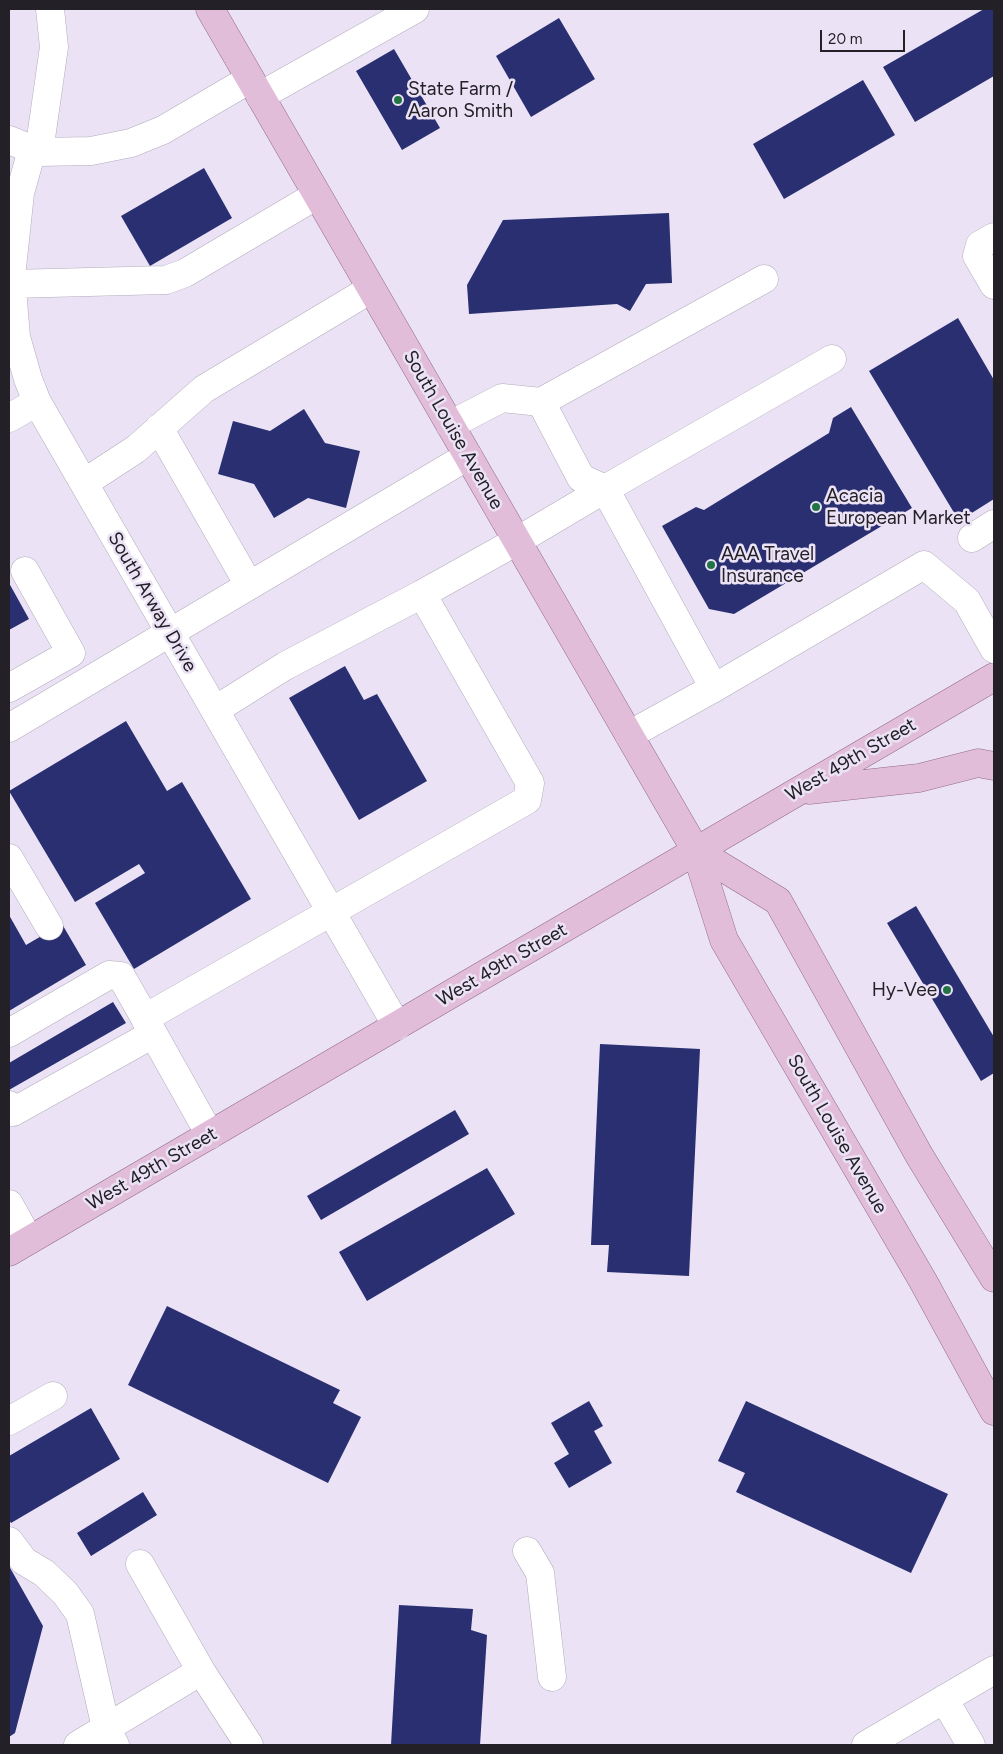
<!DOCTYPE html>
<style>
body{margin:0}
#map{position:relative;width:1003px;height:1754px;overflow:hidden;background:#ebe3f5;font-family:Figtree,sans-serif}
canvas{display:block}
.frame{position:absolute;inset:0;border:10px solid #232027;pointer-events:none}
.scale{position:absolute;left:820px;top:30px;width:85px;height:22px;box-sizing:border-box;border:2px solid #232027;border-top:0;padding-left:6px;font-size:15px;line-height:18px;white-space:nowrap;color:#232027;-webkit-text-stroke:4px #ebe3f5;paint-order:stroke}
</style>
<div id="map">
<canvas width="1003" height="1754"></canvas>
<div class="frame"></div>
<div class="scale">20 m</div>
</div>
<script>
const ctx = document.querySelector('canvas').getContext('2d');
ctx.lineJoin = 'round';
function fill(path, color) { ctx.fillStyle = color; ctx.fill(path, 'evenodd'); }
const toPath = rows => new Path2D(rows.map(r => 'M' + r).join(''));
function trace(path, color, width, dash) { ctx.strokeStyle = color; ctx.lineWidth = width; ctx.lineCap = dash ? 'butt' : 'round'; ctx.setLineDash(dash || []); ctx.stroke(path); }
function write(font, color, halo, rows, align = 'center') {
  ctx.font = font + ' Figtree,sans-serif'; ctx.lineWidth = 5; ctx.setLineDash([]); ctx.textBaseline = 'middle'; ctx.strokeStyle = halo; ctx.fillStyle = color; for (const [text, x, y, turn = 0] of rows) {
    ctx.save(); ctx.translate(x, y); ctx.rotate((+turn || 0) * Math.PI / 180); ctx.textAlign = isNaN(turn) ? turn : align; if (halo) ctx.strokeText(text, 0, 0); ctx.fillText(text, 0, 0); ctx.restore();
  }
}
fill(toPath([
 [984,9,994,9,994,76,915,122,883,67],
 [559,18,595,79,531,117,496,56],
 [394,49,440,128,402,150,356,71],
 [863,80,895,135,784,199,753,144],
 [204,168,232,218,150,266,121,216],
 [669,213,672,283,646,284,630,311,617,304,469,314,467,285,503,220],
 [958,318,994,380,994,499,959,521,869,371],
 [851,407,912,508,734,614,709,609,662,526,696,507,704,510,829,433,833,418],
 [304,409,325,443,360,451,346,508,308,498,274,518,254,484,218,474,233,421,270,431],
 [9,583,29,619,9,630],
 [345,666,364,700,377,694,427,781,359,820,289,698],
 [126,721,167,791,182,782,251,899,134,969,95,903,145,873,139,864,75,902,9,791],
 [916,906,994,1037,994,1073,981,1081,887,923],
 [9,915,26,945,62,924,86,965,9,1011],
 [113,1002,126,1023,9,1090,9,1063],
 [600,1044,700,1049,689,1276,607,1272,609,1245,591,1245],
 [455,1110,469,1134,321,1220,307,1196],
 [487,1168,515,1214,367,1301,339,1252],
 [167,1306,340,1390,333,1403,361,1417,328,1483,128,1385],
 [589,1401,603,1426,594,1431,612,1463,569,1488,554,1463,569,1454,551,1423],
 [746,1401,948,1494,911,1573,736,1492,745,1473,718,1461],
 [91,1408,120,1459,11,1523,9,1520,9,1456],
 [143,1492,157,1515,91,1556,77,1533],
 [9,1566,43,1626,15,1733,9,1737],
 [399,1605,473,1609,471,1630,487,1635,480,1745,391,1745]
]), '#292f71');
const minor = toPath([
 [260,96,415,9],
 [9,140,39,152,91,151,131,143,163,130,250,79],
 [32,150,20,193,11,277,16,337,28,379,37,402,397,1026],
 [39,152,54,47,50,9],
 [994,237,980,245,977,256,994,285],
 [11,284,166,280,185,273,317,195],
 [541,402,764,279],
 [9,418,37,402],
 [450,425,502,398,541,402,581,478,605,489],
 [159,428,249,585],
 [84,483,136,449,204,389,371,289],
 [972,538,994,524],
 [9,688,71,653,25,571],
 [714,688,605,489,832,359],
 [215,710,285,666,422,594],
 [9,728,468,456],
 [629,735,714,688,924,565,967,601,994,649],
 [9,858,49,926],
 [145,1019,210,1135],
 [9,1033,109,975,121,976,145,1018,527,800,530,783,422,594,517,541,605,489],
 [9,1105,13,1112,153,1034],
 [9,1204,29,1240],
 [9,1421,53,1396],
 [9,1541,24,1561,44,1573,65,1593,80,1614,106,1728,115,1745],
 [527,1551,540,1573,552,1677],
 [140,1564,201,1671],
 [944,1699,971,1745],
 [78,1745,201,1671,249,1745],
 [866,1745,994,1670]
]);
const major = toPath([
 [210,9,696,851,724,940,923,1281,994,1411],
 [809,790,919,778,978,763,994,766],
 [696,851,778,901,919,1155,994,1278],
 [9,1252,994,677]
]);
trace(minor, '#b2abbb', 29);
trace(major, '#92698a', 29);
trace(minor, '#fff', 28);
trace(major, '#e2bdd9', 28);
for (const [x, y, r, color] of [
 [398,100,5,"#227445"],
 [816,507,5,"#227445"],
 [711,565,5,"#227445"],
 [947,990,5,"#227445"]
]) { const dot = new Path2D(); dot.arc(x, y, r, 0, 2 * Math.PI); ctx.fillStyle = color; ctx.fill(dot); trace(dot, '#ebe3f5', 2); }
write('19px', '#232027', '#ebe3f5', [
 ["State Farm /",408,89],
 ["Aaron Smith",408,111],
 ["Acacia",826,496],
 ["European Market",826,518],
 ["AAA Travel",721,554],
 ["Insurance",721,576],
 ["Hy-Vee",937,990,"right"]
], 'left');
write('19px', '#232027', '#ebe3f5', [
 ["South Louise Avenue",453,430,60],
 ["South Arway Drive",152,602,60],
 ["West 49th Street",851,760,-30],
 ["West 49th Street",502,965,-30],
 ["South Louise Avenue",837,1134,60],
 ["West 49th Street",152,1169,-30]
]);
</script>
